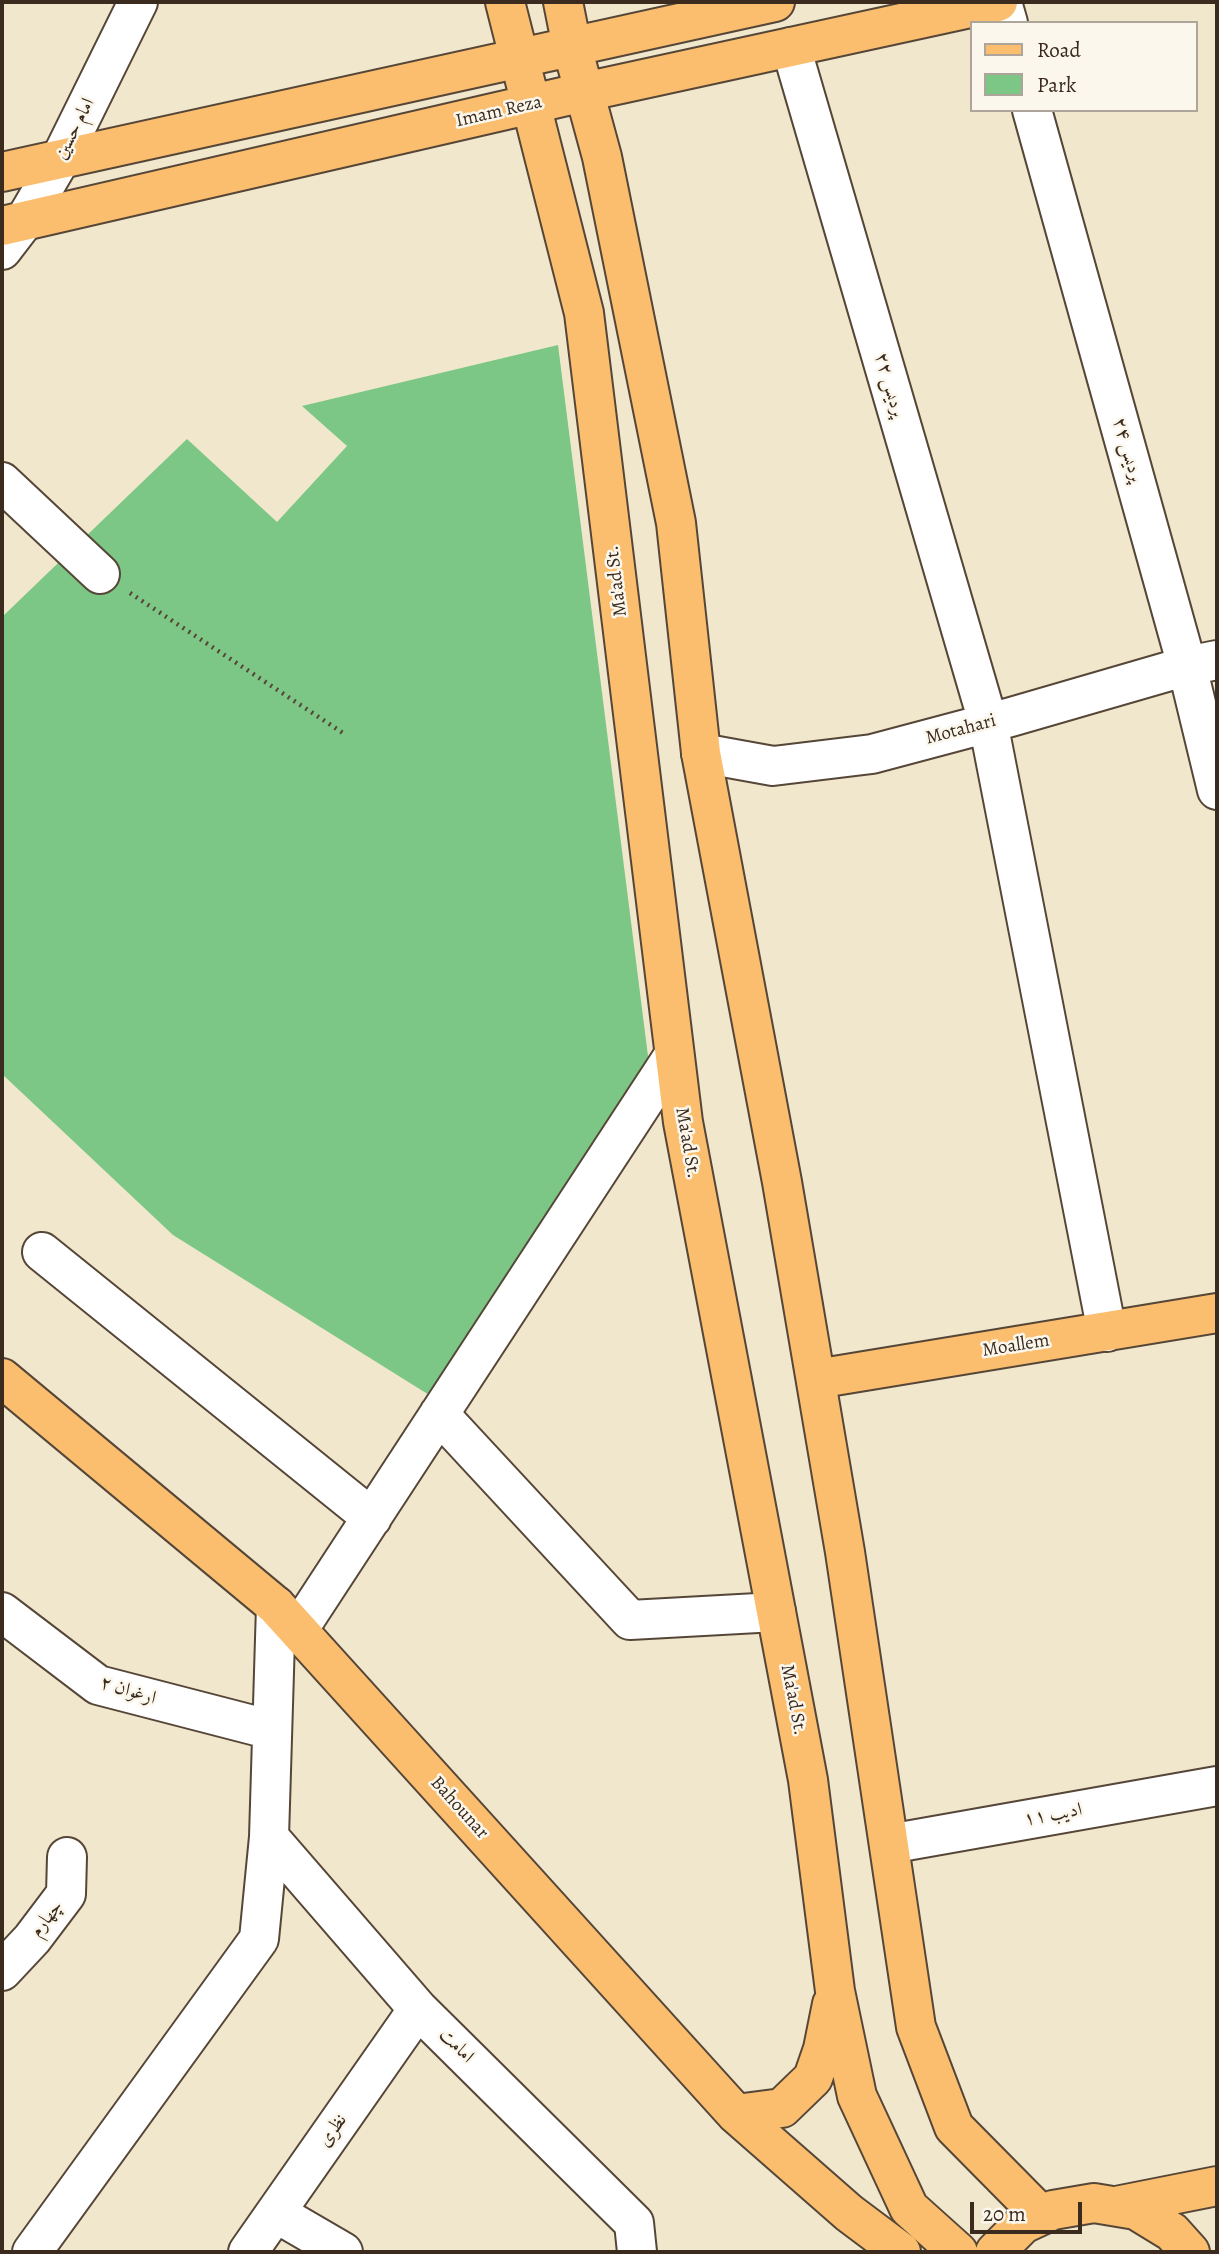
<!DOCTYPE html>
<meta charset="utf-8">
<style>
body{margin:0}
#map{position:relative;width:1219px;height:2254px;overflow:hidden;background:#f1e7cc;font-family:Alegreya,serif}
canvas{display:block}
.frame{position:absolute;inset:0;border:4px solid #3b2a1e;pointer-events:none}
.legend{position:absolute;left:970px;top:21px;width:228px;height:91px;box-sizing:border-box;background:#fbf7ec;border:2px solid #aea59a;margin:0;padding:9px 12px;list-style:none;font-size:21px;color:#3b2a1e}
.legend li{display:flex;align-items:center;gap:14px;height:35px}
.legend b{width:35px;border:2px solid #aea59a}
.scale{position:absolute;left:970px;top:2202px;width:112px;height:32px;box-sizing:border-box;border:4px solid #3b2a1e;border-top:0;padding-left:9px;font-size:21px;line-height:24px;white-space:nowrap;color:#3b2a1e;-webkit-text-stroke:5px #fbf7ec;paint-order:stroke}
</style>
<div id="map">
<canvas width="1219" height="2254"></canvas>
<div class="frame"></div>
<ul class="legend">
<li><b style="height:9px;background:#fabe6e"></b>Road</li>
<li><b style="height:19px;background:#7cc785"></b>Park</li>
</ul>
<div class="scale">20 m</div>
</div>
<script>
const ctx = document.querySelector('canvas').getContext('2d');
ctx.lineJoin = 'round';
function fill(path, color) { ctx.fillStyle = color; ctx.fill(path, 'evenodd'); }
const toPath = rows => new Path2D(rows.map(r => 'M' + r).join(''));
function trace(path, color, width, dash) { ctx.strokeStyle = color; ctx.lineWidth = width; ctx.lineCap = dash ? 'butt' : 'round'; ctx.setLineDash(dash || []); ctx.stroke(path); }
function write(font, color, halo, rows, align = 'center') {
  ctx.font = font + ' Alegreya,Amiri,serif'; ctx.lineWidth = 5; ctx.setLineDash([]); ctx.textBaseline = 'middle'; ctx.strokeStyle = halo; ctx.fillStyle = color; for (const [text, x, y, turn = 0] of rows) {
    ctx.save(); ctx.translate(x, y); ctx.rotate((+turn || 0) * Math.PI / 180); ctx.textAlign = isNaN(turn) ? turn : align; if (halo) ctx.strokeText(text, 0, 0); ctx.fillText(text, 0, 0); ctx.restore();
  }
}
fill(toPath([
 [558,345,649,1064,442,1403,173,1235,2,1074,2,617,187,439,277,522,347,446,302,406]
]), '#7cc785');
const minor = toPath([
 [1002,2,1008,23],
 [791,47,988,722,1107,1332],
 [1032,110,1187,666,1217,790],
 [2,250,25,220,60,160,138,2],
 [2,482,100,574],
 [701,753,773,766,872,754,1011,717,1187,666,1217,660],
 [42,1252,372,1518],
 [439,1414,630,1620,776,1612],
 [2,1612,98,1685,272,1730],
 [298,1630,674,1055],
 [269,1837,418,2009,634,2223,637,2252],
 [889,1844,1217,1786],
 [2,1971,32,1939,66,1894,67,1857],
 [276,2213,343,2252],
 [32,2252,259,1939,269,1837,276,1606],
 [248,2252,418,2009]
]);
const major = toPath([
 [505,2,584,313,683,1122,808,1780,835,1991,857,2096,909,2208,958,2252],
 [563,2,572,47,602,157,676,523,701,753,782,1182,845,1552,916,2027,954,2127,1041,2215],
 [2,172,775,2],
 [2,226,584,92,998,2],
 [2,1378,276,1606,736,2114,849,2213,901,2252],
 [816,1379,1217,1313],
 [736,2114,782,2108,813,2078,823,2049,832,2004],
 [1116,2206,1217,2186],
 [995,2252,1023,2224,1053,2210,1094,2203,1136,2210,1172,2232,1190,2252]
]);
trace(minor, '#564638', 42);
trace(major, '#564638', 42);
trace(toPath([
 [130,593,343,733]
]), '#564638', 4.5, [2, 5]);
trace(minor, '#fff', 38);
trace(major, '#fabe6e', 38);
write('19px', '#3b2a1e', '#fbf7ec', [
 ["Imam Reza",499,112,-13],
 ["امام حسین",75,129,-63],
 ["پردیس ۲۲",889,385,74],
 ["پردیس ۲۴",1127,450,74],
 ["Ma'ad St.",617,581,-97],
 ["Motahari",961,730,-15],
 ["Ma'ad St.",687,1143,80],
 ["Moallem",1016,1346,-9],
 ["ارغوان ۲",128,1691,17],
 ["Ma'ad St.",793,1700,79],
 ["Bahounar",459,1808,48],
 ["ادیب ۱۱",1053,1815,-10],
 ["چهارم",47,1919,-52],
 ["امامت",456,2046,45],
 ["نظری",333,2131,-55]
]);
</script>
